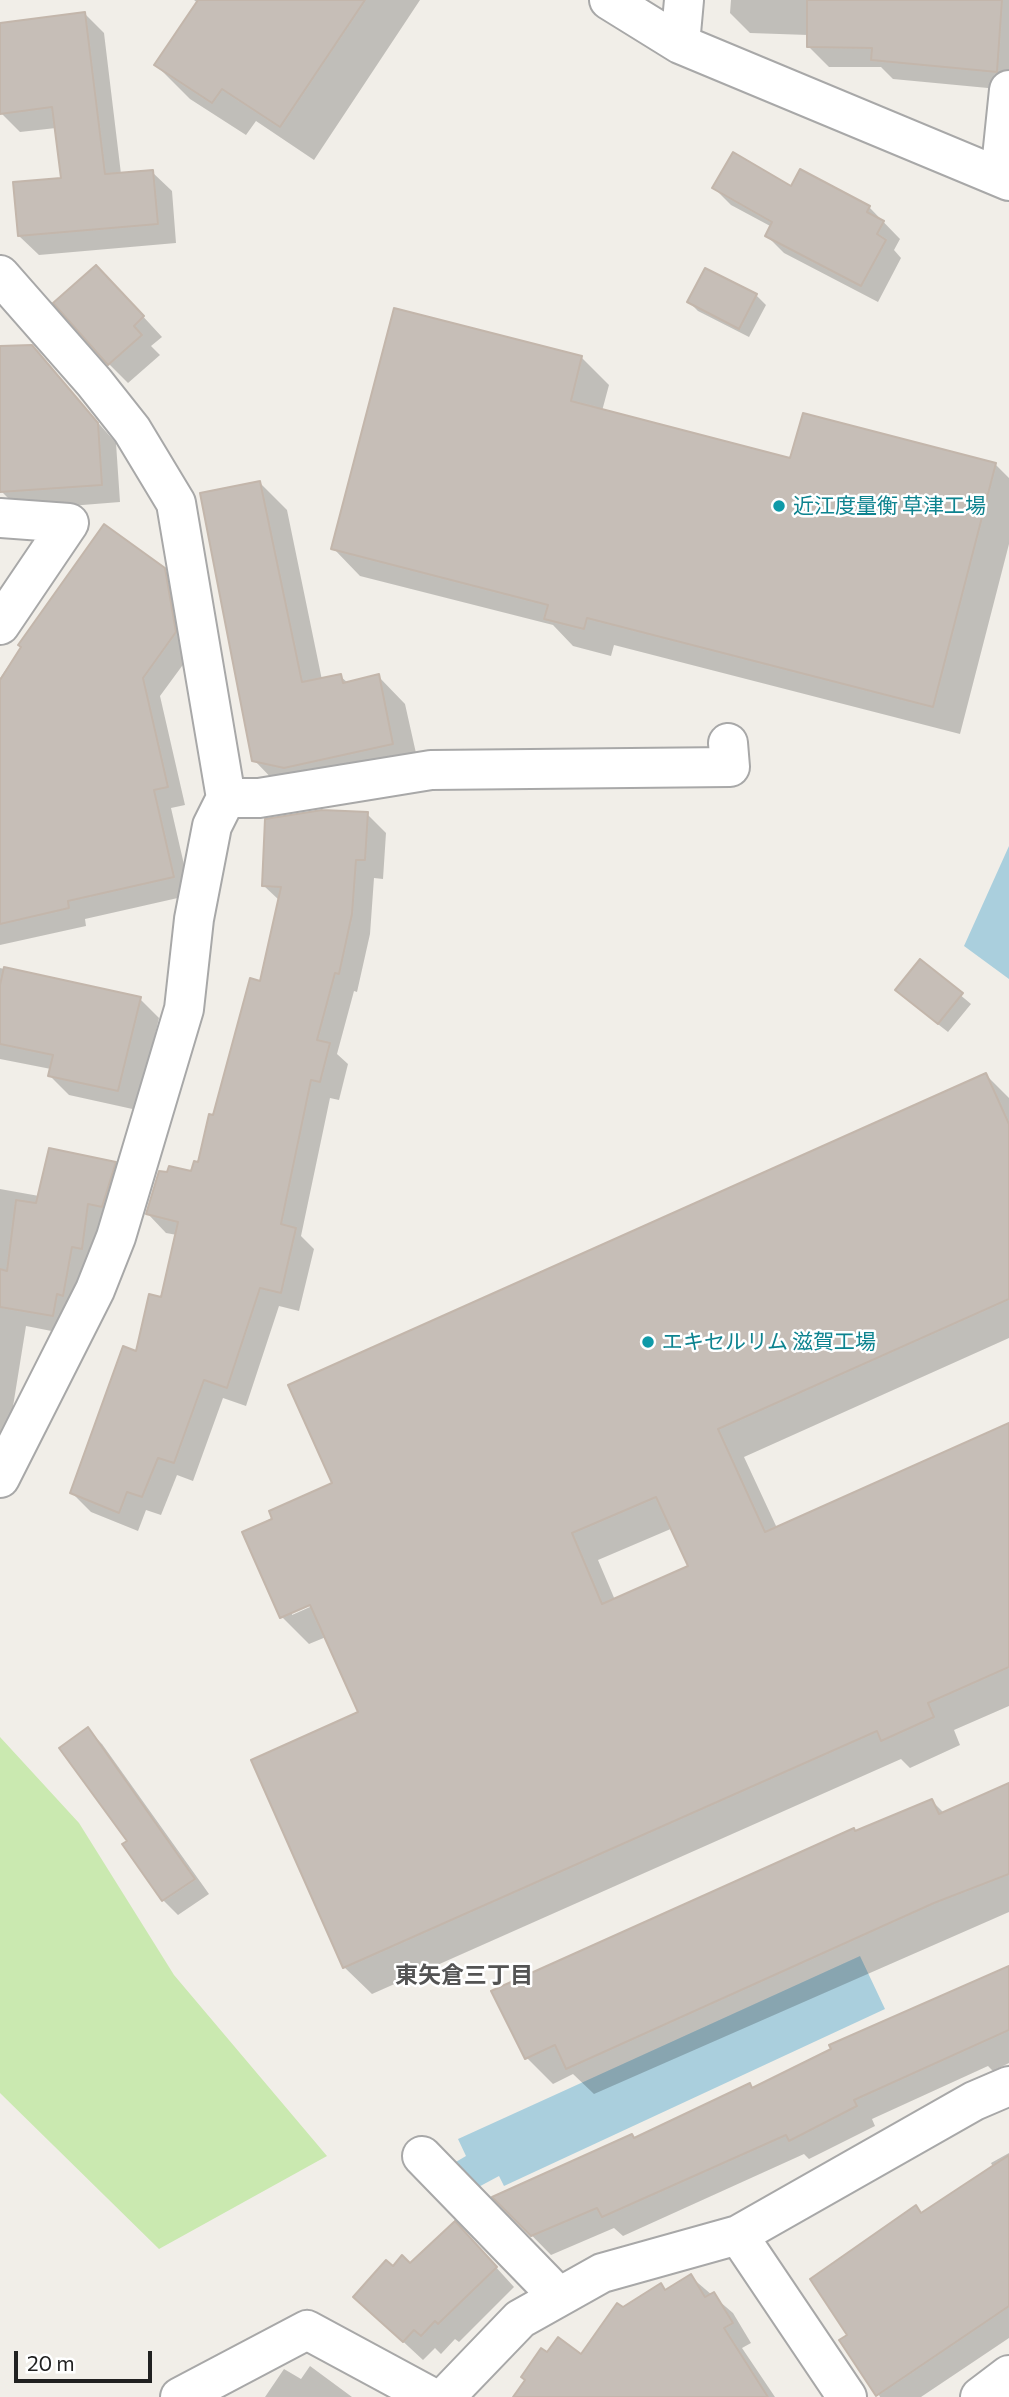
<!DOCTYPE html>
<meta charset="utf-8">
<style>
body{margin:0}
#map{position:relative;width:1009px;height:2397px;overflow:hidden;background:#f1eee8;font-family:Commissioner,sans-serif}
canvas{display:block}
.scale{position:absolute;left:14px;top:2351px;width:138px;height:32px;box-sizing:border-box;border:4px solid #212121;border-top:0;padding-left:9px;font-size:21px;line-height:24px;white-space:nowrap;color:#212121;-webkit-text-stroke:5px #fff;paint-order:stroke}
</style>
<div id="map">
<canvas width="1009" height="2397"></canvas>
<div class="scale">20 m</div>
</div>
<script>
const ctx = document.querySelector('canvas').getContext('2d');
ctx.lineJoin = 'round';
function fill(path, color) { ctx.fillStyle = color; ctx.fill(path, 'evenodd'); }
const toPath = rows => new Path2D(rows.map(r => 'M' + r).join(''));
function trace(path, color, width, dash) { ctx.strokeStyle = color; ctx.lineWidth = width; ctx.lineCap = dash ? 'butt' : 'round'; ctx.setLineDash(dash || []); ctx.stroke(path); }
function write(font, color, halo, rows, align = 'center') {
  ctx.font = font + ' Commissioner,"Noto Sans JP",sans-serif'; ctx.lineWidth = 5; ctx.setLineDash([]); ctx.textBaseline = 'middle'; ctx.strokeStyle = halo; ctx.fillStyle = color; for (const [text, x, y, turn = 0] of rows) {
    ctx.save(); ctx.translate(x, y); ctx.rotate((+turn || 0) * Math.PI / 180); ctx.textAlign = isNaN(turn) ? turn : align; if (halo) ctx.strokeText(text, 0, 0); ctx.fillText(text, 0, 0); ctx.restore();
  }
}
fill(toPath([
 [0,1737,79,1823,174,1975,327,2156,159,2249,0,2093]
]), '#cae9b0');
fill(toPath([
 [1009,846,1009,979,964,946],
 [860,1956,885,2009,504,2186,499,2176,471,2191,449,2166,466,2156,458,2139]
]), '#aacfdd');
fill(toPath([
 [194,0,420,0,314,160,256,121,246,135,190,99,156,65,198,3],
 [731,0,1009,0,1009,90,893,79,881,67,829,67,808,46,808,35,750,33,730,13],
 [84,13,104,33,121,174,152,172,172,191,176,243,39,255,19,236,63,179,56,128,20,132,1,113,0,24],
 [714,188,869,207,900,239,894,250,901,258,878,302,784,253,767,236,772,227,731,205],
 [115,286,162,337,151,346,160,355,128,383,109,364],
 [756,295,766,305,749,337,698,311,689,302],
 [395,310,582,358,609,385,602,411,792,460,995,464,1009,478,1009,544,960,734,614,645,611,656,573,646,553,625,360,576,333,548],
 [31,347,116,443,120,502,20,510,1,491,0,348],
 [260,483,287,510,322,680,340,676,348,683,378,676,405,704,420,771,281,788,254,760],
 [105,526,164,569,182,588,193,651,160,696,185,805,171,808,191,895,85,919,86,926,0,945,0,678],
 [367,814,386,833,383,879,374,878,370,934,357,992,354,991,337,1054,348,1064,339,1100,330,1098,301,1236,314,1249,299,1311,279,1306,246,1406,223,1398,193,1481,177,1475,161,1515,146,1510,138,1531,91,1512,72,1493,162,1299,177,1235,166,1233,148,1214,200,1164,261,983,280,901,263,885],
 [921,962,971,1004,948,1032,907,1000],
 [0,968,140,999,159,1018,137,1110,69,1095,50,1076,51,1069,0,1059],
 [986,1075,1009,1098,1009,1338,744,1457,777,1528,1009,1425,1009,1706,954,1730,960,1745,910,1768,901,1759,372,1994,344,1967,361,1713,326,1637,309,1644,282,1617,244,1533,334,1484],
 [673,1528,690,1567,615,1600,598,1560],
 [318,1600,319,1603,292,1615,292,1611],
 [115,1163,134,1182,72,1335,26,1326,0,1487,0,1189,39,1196],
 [87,1729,102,1744,209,1894,178,1915,163,1900,130,1842],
 [1009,1785,1009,1912,594,2094,573,2074,553,2084,527,2058,856,1833,932,1801,944,1813],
 [1009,1968,1009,2063,993,2071,988,2066,872,2119,875,2126,809,2159,804,2154,623,2236,614,2228,551,2255,495,2198,635,2139,750,2085,754,2089],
 [1009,2153,1009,2338,921,2397,880,2397,849,2336,916,2207,922,2214,993,2167,991,2163],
 [474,2243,514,2287,459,2342,455,2339,441,2354,435,2348,423,2360,355,2297,393,2268],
 [691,2277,733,2313,751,2343,742,2348,775,2397,525,2397,548,2355,581,2357,623,2309,661,2285,667,2291],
 [310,2366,352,2397,265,2397,284,2369,301,2379]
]), '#0003');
const building = toPath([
 [198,0,365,0,280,127,222,89,212,103,154,65,198,0],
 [807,0,1002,0,997,72,871,60,872,48,807,47,807,0],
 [85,12,105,174,153,170,158,224,18,236,13,182,61,178,52,107,0,114,0,23,85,12],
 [733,152,791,186,800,169,870,206,867,212,884,221,877,234,886,240,861,286,765,236,772,222,712,188,733,152],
 [96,265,144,316,134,326,142,335,108,365,53,303,96,265],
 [705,268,757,294,739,329,687,302,705,268],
 [394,308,582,356,571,401,790,458,803,413,996,463,933,707,587,618,584,629,544,619,548,605,331,549,394,308],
 [32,345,98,423,102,485,0,492,0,346,32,345],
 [260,481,302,682,341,674,343,683,379,674,393,744,284,768,252,761,200,493,260,481],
 [104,524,165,568,176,632,143,678,168,787,154,790,174,877,68,901,69,908,0,924,0,680,21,647,18,645,104,524],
 [322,810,368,812,365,860,356,860,352,914,339,974,335,973,317,1040,330,1043,320,1082,311,1080,281,1224,296,1228,281,1293,260,1288,227,1388,204,1380,174,1463,158,1458,142,1497,127,1492,119,1513,70,1493,123,1346,136,1351,149,1294,161,1297,178,1222,146,1214,159,1171,167,1172,169,1166,191,1171,194,1161,198,1162,209,1114,213,1115,250,978,260,981,281,887,262,886,265,819,322,810],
 [920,959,963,993,938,1024,895,990,920,959],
 [4,967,141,997,118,1091,48,1076,53,1055,0,1044,0,985,4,967],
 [986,1073,1009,1124,1009,1299,718,1429,765,1532,1009,1423,1009,1667,928,1703,934,1717,881,1741,877,1731,343,1968,251,1760,358,1712,310,1605,280,1618,242,1532,272,1519,269,1511,332,1483,288,1385,986,1073],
 [656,1497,688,1566,602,1604,572,1533,656,1497],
 [49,1148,116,1162,102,1207,88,1204,82,1249,72,1247,63,1296,57,1294,53,1316,0,1307,0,1269,7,1271,16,1200,36,1203,49,1148],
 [88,1727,195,1879,162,1901,122,1844,127,1841,59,1748,88,1727],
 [1009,1783,1009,1874,934,1903,566,2069,555,2045,525,2059,491,1991,854,1828,855,1831,932,1799,939,1814,1009,1783],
 [1009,1966,1009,2030,854,2100,857,2106,789,2141,786,2135,602,2217,597,2208,531,2236,492,2197,632,2134,634,2138,750,2083,752,2088,831,2049,829,2045,1009,1966],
 [1009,2155,1009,2306,876,2396,839,2340,847,2335,810,2279,916,2205,921,2213,1009,2155],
 [455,2221,497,2267,438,2324,435,2321,421,2336,414,2330,403,2342,353,2297,386,2260,393,2266,402,2255,410,2263,455,2221],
 [691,2274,705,2297,714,2292,733,2323,724,2328,768,2397,513,2397,525,2380,521,2377,541,2348,547,2352,558,2337,581,2354,617,2303,623,2307,661,2283,665,2290,691,2274]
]);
fill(building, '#c6beb7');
trace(building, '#c3b6ab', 2);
const minor = toPath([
 [609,0,680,44,1009,181],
 [680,44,684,0],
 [1000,177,1009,90],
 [0,275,94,382,132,430,176,503,226,798,212,826,194,919,184,1009,116,1237,95,1290,0,1478],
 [0,518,69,523,0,625],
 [226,798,259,798,431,770,730,767,728,743],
 [422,2156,559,2297],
 [738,2235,974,2101,1009,2086],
 [180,2397,307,2330,431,2397],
 [445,2397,520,2319,602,2273,738,2235,847,2397],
 [980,2397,1009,2375]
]);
trace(minor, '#a8a8a8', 42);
trace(minor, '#fff', 38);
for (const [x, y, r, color] of [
 [779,506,7,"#0f9aa8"],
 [648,1342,7,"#0f9aa8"]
]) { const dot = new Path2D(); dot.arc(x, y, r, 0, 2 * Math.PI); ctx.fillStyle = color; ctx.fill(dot); trace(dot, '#fff', 2.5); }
write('21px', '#0d838f', '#fff', [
 ["近江度量衡 草津工場",793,506],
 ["エキセルリム 滋賀工場",662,1342]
], 'left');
write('bold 23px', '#545454', '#fff', [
 ["東矢倉三丁目",464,1975]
]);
</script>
